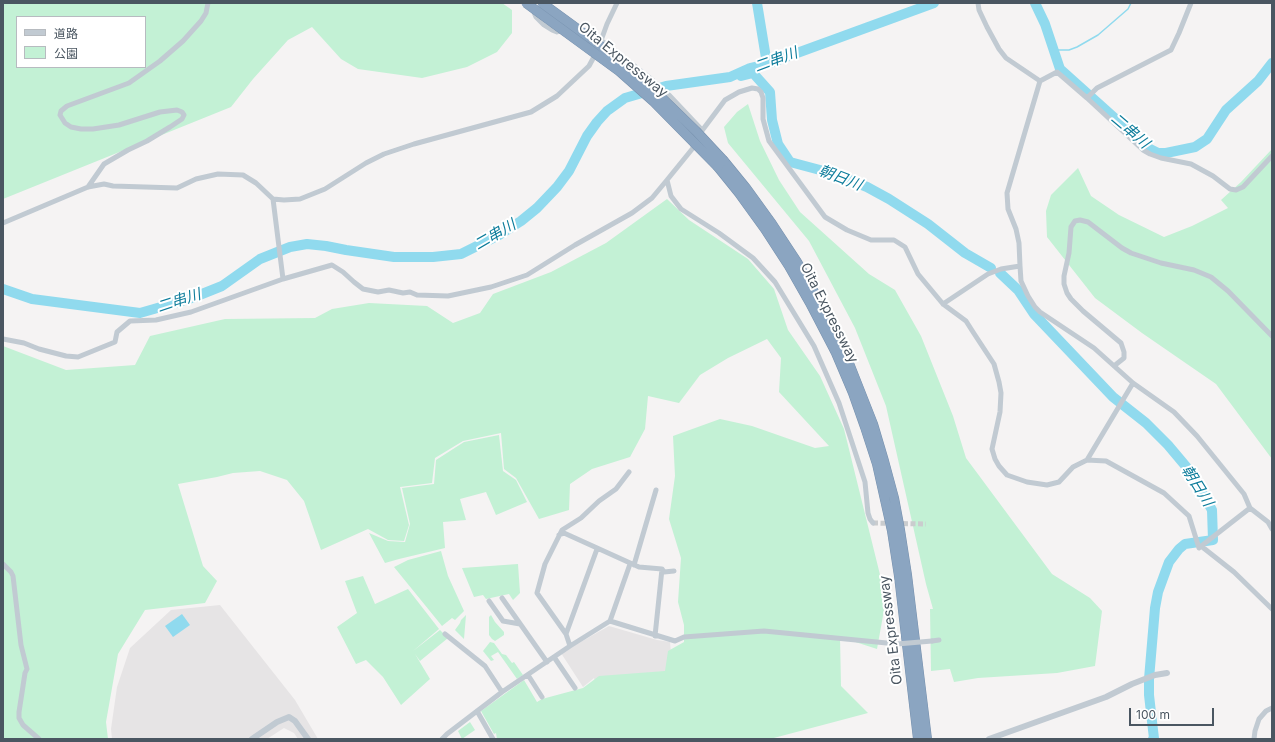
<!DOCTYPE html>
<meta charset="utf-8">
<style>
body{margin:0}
#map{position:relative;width:1275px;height:742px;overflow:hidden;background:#f5f3f3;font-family:Inter,"Noto Sans JP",sans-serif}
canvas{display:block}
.frame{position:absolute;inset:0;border:4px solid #4a5661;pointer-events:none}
.legend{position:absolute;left:16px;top:16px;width:130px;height:52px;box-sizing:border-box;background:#fff;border:1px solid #b7bbc0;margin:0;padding:5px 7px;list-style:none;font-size:12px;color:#4a5661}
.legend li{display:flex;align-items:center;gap:8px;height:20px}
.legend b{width:20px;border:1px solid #b7bbc0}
.scale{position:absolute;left:1129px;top:708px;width:85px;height:18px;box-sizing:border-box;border:2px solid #4a5661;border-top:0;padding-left:5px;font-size:12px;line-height:14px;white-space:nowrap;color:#4a5661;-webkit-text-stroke:3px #fff;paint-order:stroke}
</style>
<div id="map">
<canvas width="1275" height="742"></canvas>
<div class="frame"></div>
<ul class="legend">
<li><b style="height:5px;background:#c1cad2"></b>道路</li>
<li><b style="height:11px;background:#c3f1d5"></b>公園</li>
</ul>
<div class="scale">100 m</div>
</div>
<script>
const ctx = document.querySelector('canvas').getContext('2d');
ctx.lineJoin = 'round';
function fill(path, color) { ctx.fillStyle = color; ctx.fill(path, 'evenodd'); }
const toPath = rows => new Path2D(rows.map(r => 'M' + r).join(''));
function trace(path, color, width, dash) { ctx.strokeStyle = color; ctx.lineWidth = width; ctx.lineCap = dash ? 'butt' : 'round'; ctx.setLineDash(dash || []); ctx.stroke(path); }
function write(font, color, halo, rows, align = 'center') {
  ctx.font = font + ' Inter,"Noto Sans JP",sans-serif'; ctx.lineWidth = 4; ctx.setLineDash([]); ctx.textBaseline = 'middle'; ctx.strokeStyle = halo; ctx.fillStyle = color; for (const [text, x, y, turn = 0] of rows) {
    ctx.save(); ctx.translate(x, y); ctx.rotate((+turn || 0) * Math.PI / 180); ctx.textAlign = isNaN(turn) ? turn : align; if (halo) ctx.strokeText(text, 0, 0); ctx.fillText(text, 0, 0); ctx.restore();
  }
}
fill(toPath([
 [220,605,295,700,318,739,298,739,294,733,284,728,267,739,112,739,111,729,117,687,130,648,171,610],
 [609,626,657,640,670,642,674,688,610,724,594,678,583,687,561,653]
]), '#e6e4e5');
fill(toPath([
 [3,3,502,3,512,10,512,33,497,52,467,67,422,78,358,69,341,59,312,27,288,40,253,79,231,107,3,199],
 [17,17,145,17,145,67,17,67],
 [748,104,760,141,779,180,800,212,869,274,895,290,921,336,953,416,966,458,1052,574,1090,598,1102,611,1095,666,1057,673,978,678,954,682,950,669,931,671,930,609,933,609,926,584,886,406,855,328,809,241,728,143,724,127,737,112],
 [1272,149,1272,459,1216,384,1142,333,1095,298,1047,237,1046,211,1051,195,1078,168,1091,196,1119,215,1164,237,1192,226,1228,208,1221,200,1241,182],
 [667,199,689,220,748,259,774,289,788,330,820,376,844,429,886,599,877,649,840,637,841,686,868,713,770,739,497,739,496,733,494,734,481,711,524,680,537,702,542,699,583,688,599,676,665,671,668,651,684,642,684,625,678,602,681,558,669,519,675,476,673,436,720,419,752,426,815,448,829,446,779,392,781,358,767,339,728,358,700,375,679,403,648,396,645,429,630,457,592,469,570,484,569,510,539,519,516,478,504,469,501,433,463,441,435,458,432,483,400,487,409,525,404,541,388,540,368,529,321,550,304,501,287,480,260,471,233,473,217,477,178,484,203,566,217,581,205,603,145,610,118,654,106,722,108,739,3,739,3,346,66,370,135,365,150,336,225,319,315,318,332,309,369,303,427,306,453,323,480,313,493,294,551,272,606,243],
 [499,435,503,471,516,480,527,502,496,515,486,492,460,499,466,520,443,522,445,548,399,559,385,563,369,533,388,541,405,542,410,524,402,488,434,484,436,460,464,442],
 [441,551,448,576,464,611,455,620,452,618,442,626,394,567,408,560],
 [518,564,520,593,513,600,509,594,486,599,483,595,474,597,462,568],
 [363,576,375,604,408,589,439,629,413,651,440,630,448,638,420,661,415,654,430,679,401,705,383,677,366,660,356,664,337,627,357,613,345,581],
 [466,615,464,639,455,630,460,623,461,620],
 [491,615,495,622,504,632,504,635,495,641,492,639,489,635,489,617],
 [490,642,494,643,502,654,506,655,512,663,514,662,523,675,517,679,498,652,491,656,494,660,491,661,483,651],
 [470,722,475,730,462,739,458,731]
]), '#c3f1d5');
fill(toPath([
 [182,614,190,625,173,637,165,626]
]), '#90daee');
trace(toPath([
 [1054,50,1069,50,1077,47,1098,35,1128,9,1131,3]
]), '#90daee', 1.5);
trace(toPath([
 [757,3,767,64],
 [1035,3,1045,24,1060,69,1148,148,1158,153,1166,153,1195,147,1207,139,1226,110,1258,81,1272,63],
 [741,76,753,73,770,92,772,120,778,144,790,162,835,174,867,187,889,199,928,224,965,253,991,268],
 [1000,273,1018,290,1034,314,1113,397,1146,423,1168,445,1189,470,1212,510,1213,540,1185,544,1179,549,1169,562,1158,592,1155,608,1149,679,1149,695,1153,730,1154,738,1153,739],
 [3,289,32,299,140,313,192,298,222,286,260,259,290,247,307,244,326,246,346,250,394,257,433,257,461,254,499,235,521,221,537,208,557,187,569,171,587,136,597,122,607,111,625,98,666,86,730,77,750,68,767,64,934,3]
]), '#90daee', 10);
trace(toPath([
 [873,523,926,524]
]), '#caccce', 5, [5, 2.5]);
const motorway = toPath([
 [724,161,746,188,772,224,797,262,818,299,843,348,873,424,884,461,894,498,900,530,907,575,927,739],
 [718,167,739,193,765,229,789,266,810,303,836,353,853,393,865,427,877,464,892,531,899,576,918,739]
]);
trace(motorway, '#7690ad', 10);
trace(toPath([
 [978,3,979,10,987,27,999,49,1006,58,1040,81],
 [533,10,536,17,544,25,552,30,557,32,563,30],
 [588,32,602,41,650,78,669,95,702,130],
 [599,46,607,24,617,3],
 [1087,98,1097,88,1171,50,1179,33,1191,3],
 [698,136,725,100,739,92,752,88,758,89,761,92,763,98,763,119,769,141,825,217,847,230,871,240,894,240,905,247,918,274,943,304,966,321,973,332,994,364,999,382,1001,393,1000,412,992,449,995,459,999,466,1007,475,1027,482,1047,485,1059,482,1073,467,1087,460,1106,461,1164,493,1189,516,1199,548],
 [694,142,693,145,693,148,667,180,671,196,681,209,719,233,753,258,775,282,814,346,839,403,865,482,868,513,870,519,873,523],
 [1272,156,1243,187,1236,190,1230,189,1213,176,1191,164,1161,158,1150,154,1143,150,1087,98,1057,72,1040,81,1007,193,1008,209,1016,229,1019,243,1020,266,1021,281,1028,296,1035,307,1040,312,1094,348,1133,383,1174,412,1197,436,1244,494,1250,508,1268,522,1272,529],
 [88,187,104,164,128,150,147,141,170,127,182,119,184,115,182,112,177,110,160,112,119,125,93,129,81,129,71,127,65,123,60,115,61,111,67,106,129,83,160,61,183,41,201,21,206,13,208,3],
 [273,199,284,200,300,199,325,189,366,163,384,154,414,144,531,112,557,96,589,66,596,53],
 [3,223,88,187,104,184,113,186,177,188,196,179,218,174,243,175,256,183,273,199,283,279],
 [943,304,988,274,1001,269,1020,266],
 [3,339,24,343,39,349,66,356,78,357,115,342,117,332,130,321,156,320,191,312,283,279,332,265,343,272,354,282,363,289,378,292,389,290,403,293,410,292,417,295,448,296,491,287,527,275,575,245,632,213,652,198,667,180],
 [1114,366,1124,358,1124,352,1121,343,1083,311,1071,299,1067,293,1064,284,1064,276,1069,253,1071,227,1075,221,1080,220,1088,222,1122,248,1131,253,1161,263,1194,270,1211,277,1228,291,1272,336],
 [1087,460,1133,383],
 [559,535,564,533,639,567,662,569,664,572,674,571],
 [1201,546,1234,572,1272,609],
 [1200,547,1250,508],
 [3,564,11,572,13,576,21,645,27,669,25,673,19,712,19,718,23,725,39,739],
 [634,565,656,490],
 [502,598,547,662],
 [489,601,503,621,520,624],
 [610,621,675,641,684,637,764,631,897,644],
 [445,634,485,666,502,692],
 [566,634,597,549],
 [655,636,662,569],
 [932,641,939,640],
 [570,646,566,634,537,593,545,564,562,530,581,518,599,501,616,489,629,472],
 [554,657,575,688],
 [528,675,542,697],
 [477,711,493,739],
 [442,739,447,734,502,692,570,646,610,621,630,564],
 [1254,739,1255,731,1259,719,1266,711,1272,708]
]), '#c1cad2', 5);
trace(toPath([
 [252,739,277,722,289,717,295,721,308,739],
 [989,739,1106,697,1132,684,1155,675,1167,673]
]), '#c1cad2', 6);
trace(motorway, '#8ba5c1', 9);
const motorwayBridge = toPath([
 [526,3,619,71,654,102,718,167],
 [542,3,590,38,624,64,660,96,696,131,724,161]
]);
trace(motorwayBridge, '#7690ad', 10, []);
trace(toPath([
 [897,644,932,641]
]), '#c1cad2', 5);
trace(motorwayBridge, '#8ba5c1', 9);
write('14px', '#4a5661', '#fff', [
 ["Oita Expressway",623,60,39],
 ["Oita Expressway",829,313,63],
 ["Oita Expressway",891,630,-97]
]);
write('italic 15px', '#0c7c9b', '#fff', [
 ["二串川",776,60,-20],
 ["二串川",1130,131,41],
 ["朝日川",840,178,21],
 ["二串川",495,235,-30],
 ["二串川",179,301,-18],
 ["朝日川",1197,486,58]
]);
</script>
